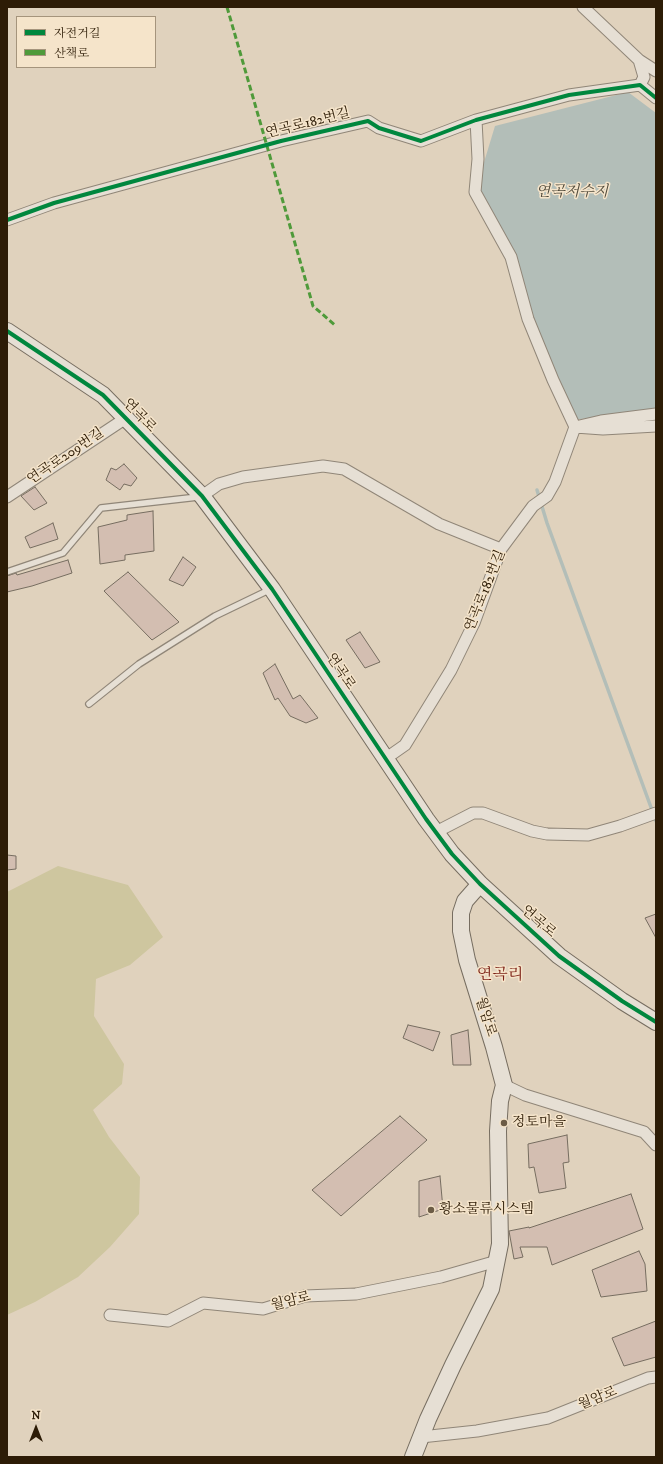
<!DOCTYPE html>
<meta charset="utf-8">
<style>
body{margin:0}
#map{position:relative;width:663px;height:1464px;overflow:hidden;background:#e0d2bd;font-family:"IM FELL DW Pica","Noto Serif KR",serif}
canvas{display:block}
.frame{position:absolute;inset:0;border:8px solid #2d1c06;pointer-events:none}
.legend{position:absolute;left:16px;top:16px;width:140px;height:52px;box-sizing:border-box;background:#f5e4ca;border:1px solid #a5947c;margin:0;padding:5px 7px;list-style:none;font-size:12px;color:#2d1c06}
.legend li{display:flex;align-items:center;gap:8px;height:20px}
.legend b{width:20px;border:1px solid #a5947c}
.north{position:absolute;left:16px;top:1408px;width:40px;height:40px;-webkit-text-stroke:3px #f5e4ca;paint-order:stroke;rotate:0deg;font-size:11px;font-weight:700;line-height:16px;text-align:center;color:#2d1c06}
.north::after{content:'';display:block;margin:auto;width:14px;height:18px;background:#2d1c06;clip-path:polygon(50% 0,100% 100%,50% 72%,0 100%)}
</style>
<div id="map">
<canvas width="663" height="1464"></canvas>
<div class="frame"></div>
<ul class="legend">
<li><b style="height:5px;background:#00873e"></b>자전거길</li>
<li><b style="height:5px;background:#4f9a3a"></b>산책로</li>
</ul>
<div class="north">N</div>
</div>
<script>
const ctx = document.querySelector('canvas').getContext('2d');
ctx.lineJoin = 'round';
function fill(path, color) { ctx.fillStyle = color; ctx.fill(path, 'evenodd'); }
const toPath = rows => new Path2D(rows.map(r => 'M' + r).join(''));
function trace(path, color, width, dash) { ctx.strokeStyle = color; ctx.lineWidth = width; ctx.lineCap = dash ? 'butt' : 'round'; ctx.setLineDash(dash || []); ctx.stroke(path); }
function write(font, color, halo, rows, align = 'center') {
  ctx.font = font + ' "IM FELL DW Pica","Noto Serif KR",serif'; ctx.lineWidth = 3; ctx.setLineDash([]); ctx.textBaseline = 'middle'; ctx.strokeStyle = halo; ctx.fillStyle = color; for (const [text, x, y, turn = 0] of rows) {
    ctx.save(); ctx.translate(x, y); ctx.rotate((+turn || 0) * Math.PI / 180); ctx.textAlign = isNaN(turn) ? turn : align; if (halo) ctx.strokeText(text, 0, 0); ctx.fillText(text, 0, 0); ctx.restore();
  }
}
fill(toPath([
 [58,866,128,885,163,937,130,965,96,979,94,1016,124,1064,122,1084,93,1110,109,1137,140,1177,139,1214,110,1247,78,1277,35,1302,7,1315,7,892]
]), '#cec69f');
fill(toPath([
 [628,92,656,113,656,409,581,419,571,419,511,257,475,192,495,126]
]), '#b3beb8');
trace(toPath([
 [537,490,547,523,656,821]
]), '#b3beb8', 3.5);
const building = toPath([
 [124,464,137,478,131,486,124,484,120,490,106,480,111,468,116,470,124,464],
 [35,487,47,503,34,510,21,496,35,487],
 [153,511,154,551,125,555,125,560,100,564,98,527,127,520,127,515,153,511],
 [53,523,58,539,30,548,25,537,53,523],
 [183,557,196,567,183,586,169,580,183,557],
 [68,560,72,573,32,586,7,592,7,576,16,573,17,575,68,560],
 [128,572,179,622,152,640,104,591,128,572],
 [360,632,380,662,365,668,346,640,360,632],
 [275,664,293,699,300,695,318,718,306,723,290,716,278,698,275,700,263,673,275,664],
 [7,855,16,856,16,869,7,870,7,855],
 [656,914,656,938,645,918,656,914],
 [408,1025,440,1032,433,1051,403,1038,408,1025],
 [468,1030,471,1065,453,1065,451,1035,468,1030],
 [400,1116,427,1140,341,1216,312,1190,400,1116],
 [567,1135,569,1162,563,1163,566,1188,539,1193,534,1167,529,1168,528,1144,567,1135],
 [440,1176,443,1209,419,1217,419,1181,440,1176],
 [631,1194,643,1229,552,1265,547,1247,520,1247,523,1257,514,1259,509,1231,529,1227,529,1228,631,1194],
 [639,1251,645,1264,647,1291,601,1297,592,1270,639,1251],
 [656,1321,656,1357,624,1366,612,1338,656,1321]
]);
fill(building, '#d3beb1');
trace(building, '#766d60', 1);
const lane = toPath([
 [7,572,63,553,101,508,198,497],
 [89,704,139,664,215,616,271,589]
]);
const street = toPath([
 [583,7,639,60,644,77,640,85],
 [639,60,656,71],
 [476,120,478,159,475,192,511,257,528,319,553,380,575,427,603,429,656,426],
 [7,220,54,203,281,141,368,121,379,128,421,141,476,120,569,95,640,85,656,98],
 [202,496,219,484,243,477,323,466,344,469,439,524,501,549],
 [7,497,126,418],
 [385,759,405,745,451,670,474,623,501,549,533,506,547,496,555,482,575,427,601,421,656,414],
 [436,832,473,813,483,813,532,831,547,834,588,835,620,826,656,813],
 [504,1085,525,1095,644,1132,656,1145],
 [110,1315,168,1321,203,1303,263,1309,305,1296,356,1294,441,1277,497,1261],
 [421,1437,477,1431,548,1418,648,1378,656,1377]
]);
const secondary = toPath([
 [7,331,103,395,202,496,272,589,426,819,452,854,480,884,559,956,622,1001,656,1022],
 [413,1457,428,1419,453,1365,491,1289,500,1244,498,1131,500,1101,504,1085,494,1047,467,960,461,931,461,913,465,901,480,884]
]);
trace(lane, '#908678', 8);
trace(street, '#908678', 13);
trace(secondary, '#766d60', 18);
trace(lane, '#e6dfd4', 5.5);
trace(street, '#e6dfd4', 11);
trace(secondary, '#e6dfd4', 16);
trace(toPath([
 [227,7,313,306,336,326]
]), '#4f9a3a', 3, [6, 3]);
trace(toPath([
 [7,220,54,203,281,141,368,121,379,128,421,141,476,120,569,95,640,85,656,98],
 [7,331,103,395,202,496,272,589,426,819,452,854,480,884,559,956,622,1001,656,1022]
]), '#00873e', 4);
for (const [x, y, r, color] of [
 [504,1123,4,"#6c5c46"],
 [431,1210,4,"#6c5c46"]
]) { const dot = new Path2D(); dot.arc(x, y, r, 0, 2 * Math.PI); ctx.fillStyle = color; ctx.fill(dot); trace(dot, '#f5e4ca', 1.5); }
write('14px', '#2d1c06', '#f5e4ca', [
 ["연곡로182번길",308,124,-14],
 ["연곡로",139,416,46],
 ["연곡로209번길",66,457,-34],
 ["연곡로182번길",486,591,-68],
 ["연곡로",340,672,56],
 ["연곡로",538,922,41],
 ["월암로",485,1017,73],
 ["월암로",291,1302,-14],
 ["월암로",598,1399,-22]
]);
write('14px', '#2d1c06', '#f5e4ca', [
 ["정토마을",512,1123],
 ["황소물류시스템",439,1210]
], 'left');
write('italic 15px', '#504a3b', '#f5e4ca', [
 ["연곡저수지",572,193]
]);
write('16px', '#7a1f14', '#f5e4ca', [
 ["연곡리",500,976]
]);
</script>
